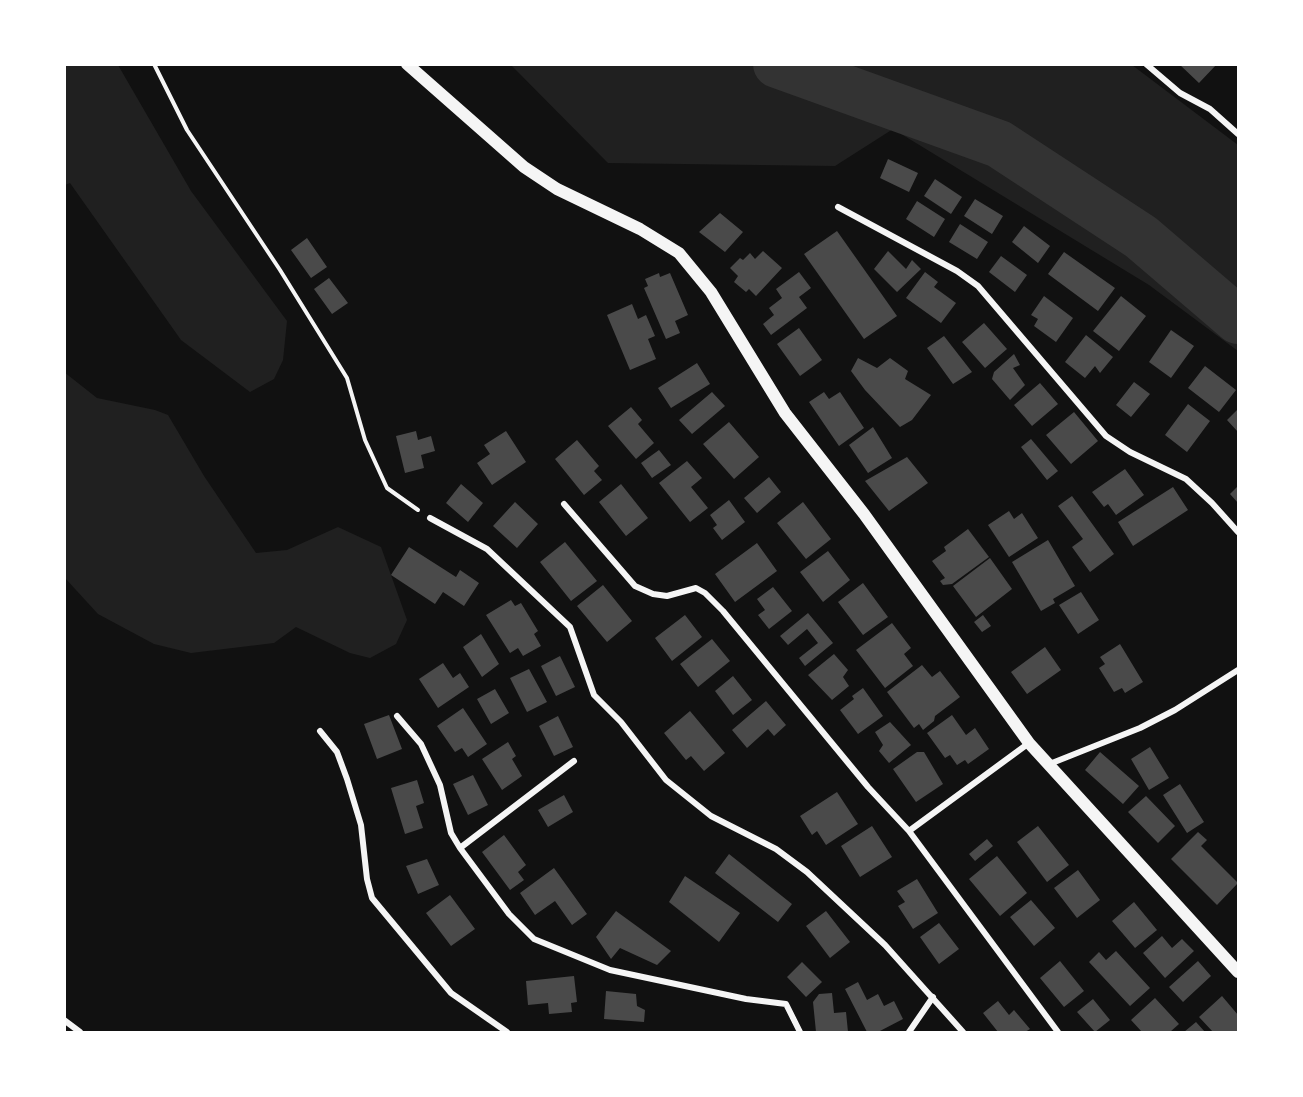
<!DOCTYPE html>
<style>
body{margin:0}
#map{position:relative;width:1303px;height:1097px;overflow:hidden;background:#111;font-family:Rubik,sans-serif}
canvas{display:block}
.frame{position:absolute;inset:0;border:66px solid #fff;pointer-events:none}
</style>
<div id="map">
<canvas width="1303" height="1097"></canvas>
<div class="frame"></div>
</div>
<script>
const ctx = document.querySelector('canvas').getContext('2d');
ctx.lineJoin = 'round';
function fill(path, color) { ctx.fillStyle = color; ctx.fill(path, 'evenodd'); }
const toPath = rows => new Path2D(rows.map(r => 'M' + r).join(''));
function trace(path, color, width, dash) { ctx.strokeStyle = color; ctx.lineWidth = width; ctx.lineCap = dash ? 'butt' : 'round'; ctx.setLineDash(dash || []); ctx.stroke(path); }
fill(toPath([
 [65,64,118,65,191,191,287,321,283,360,274,379,250,392,181,340,70,183,65,185],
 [511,65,1132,65,1238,145,1238,351,1149,285,893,129,835,166,608,163],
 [64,372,97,398,155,410,168,415,204,476,256,553,287,550,338,527,381,547,407,620,396,644,370,658,350,653,296,627,274,643,191,653,154,644,98,614,65,578]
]), '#202020');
trace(toPath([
 [777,64,999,144,1141,237,1238,320]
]), '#333', 48);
fill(toPath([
 [1179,64,1217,64,1199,83],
 [888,159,918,173,909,192,880,178],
 [935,179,962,197,951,214,924,196],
 [975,199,1003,216,992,234,964,216],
 [917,201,945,219,934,237,906,219],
 [720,213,743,232,725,252,699,232],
 [960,224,988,242,977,259,949,242],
 [1024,226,1050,246,1038,263,1012,242],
 [837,231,897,316,864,339,804,254],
 [307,238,327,267,311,278,291,250],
 [763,251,782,268,756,296,749,289,746,292,734,282,738,276,730,268,740,258,743,260,750,253,755,259],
 [888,251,906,269,912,260,921,269,897,292,874,269],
 [1064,252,1115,288,1098,311,1048,274],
 [1001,256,1027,275,1015,292,989,272],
 [799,272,811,288,799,297,807,308,771,335,763,324,774,315,769,308,782,298,776,289],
 [925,272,938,282,934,287,956,303,941,323,906,298],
 [659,273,660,277,670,273,688,315,675,321,680,333,666,339,644,288,648,286,645,279],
 [329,278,348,303,332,314,314,289],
 [1044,296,1073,318,1056,342,1034,326,1038,319,1031,315],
 [1121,296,1146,316,1119,351,1093,331],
 [632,304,638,319,646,315,655,336,648,339,656,359,630,370,607,315],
 [984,323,1007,349,985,368,962,342],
 [799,328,822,360,800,376,777,344],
 [1171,330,1194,346,1171,378,1149,362],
 [1086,335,1113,357,1100,373,1095,366,1085,378,1065,362],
 [944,336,972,372,953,384,927,348],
 [1014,354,1020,365,1013,368,1025,385,1010,400,992,379,994,372],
 [858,358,877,368,890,358,908,371,905,379,931,395,912,420,900,427,865,390,851,371],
 [697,363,710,384,671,408,658,388],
 [1205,366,1236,390,1219,412,1188,388],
 [1134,382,1150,394,1131,417,1116,405],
 [1040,383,1058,404,1032,426,1014,405],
 [712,392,725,406,692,434,679,420],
 [824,392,829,399,840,392,864,428,839,446,809,402],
 [1188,404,1210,421,1187,452,1165,435],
 [631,407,642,420,638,424,654,443,636,459,608,426],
 [1238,409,1238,432,1227,420],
 [1074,412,1098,441,1071,464,1046,435],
 [729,422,759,457,734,479,703,444],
 [873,427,892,458,868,473,849,445],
 [416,431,418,440,431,436,435,451,421,455,424,468,405,473,396,436],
 [506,431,526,462,492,485,477,463,490,454,484,445],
 [1031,439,1058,471,1047,480,1021,447],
 [577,440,599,466,594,471,602,480,584,495,555,459],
 [659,450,671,465,652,478,641,463],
 [907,457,928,483,889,511,865,481],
 [687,461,702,478,691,487,708,508,690,522,659,483],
 [1125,469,1144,495,1116,515,1108,504,1104,507,1092,492],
 [769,477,781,492,757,513,744,498],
 [461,484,483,503,468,522,446,503],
 [621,484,648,518,626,536,599,502],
 [1238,486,1238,503,1230,494],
 [1173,487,1188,510,1133,546,1118,522],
 [1072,496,1114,554,1090,572,1072,547,1083,539,1058,506],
 [729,500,745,522,722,540,713,528,717,525,710,515],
 [515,502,538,524,517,548,493,526],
 [803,502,831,539,806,559,777,523],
 [1009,511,1014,519,1022,513,1038,538,1009,557,988,525],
 [968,529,989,557,952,584,943,585,940,581,945,578,932,561,946,551,944,547],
 [1048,540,1075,586,1053,599,1055,603,1041,611,1012,562],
 [565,542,597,581,571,601,540,562],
 [757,543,777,571,735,602,715,574],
 [409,547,456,577,460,570,479,583,464,606,443,592,435,604,391,575],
 [828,551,850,580,823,602,800,572],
 [990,558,1012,589,976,617,953,586],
 [863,583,888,617,863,635,838,602],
 [603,585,632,621,607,642,577,606],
 [773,587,792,611,769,629,758,615,765,610,757,599],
 [1081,592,1099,620,1078,634,1059,605],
 [511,600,515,606,521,603,538,631,534,634,541,646,523,656,518,648,510,653,486,615],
 [808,613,833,643,805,666,799,658,818,643,807,629,788,645,780,636],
 [685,615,702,637,672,661,655,638],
 [983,615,991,626,982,632,974,622],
 [892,623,911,648,904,654,913,666,885,688,856,650],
 [481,634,499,664,482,677,463,647],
 [712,639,730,661,698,687,680,664],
 [1120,644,1143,682,1125,693,1122,688,1114,692,1099,668,1105,664,1100,657],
 [1045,647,1061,670,1027,694,1011,672],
 [834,654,848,670,843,677,849,686,832,700,808,675],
 [560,656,575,687,556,696,541,666],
 [443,663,453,678,460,673,469,687,438,708,419,679],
 [922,665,932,677,940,671,960,697,935,716,934,721,923,730,919,724,914,728,887,692],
 [529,669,547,702,527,712,510,678],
 [733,676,752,700,733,715,715,691],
 [863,688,883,716,858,734,840,710,854,699,852,696],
 [495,689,509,713,491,724,477,699],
 [766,701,786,725,774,736,768,729,747,748,732,730],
 [463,708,487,744,468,757,462,748,455,752,437,726],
 [690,711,725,753,704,771,691,756,686,760,664,733],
 [389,715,402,749,377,759,364,724],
 [952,715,966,735,975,728,989,749,968,764,965,760,957,765,950,755,945,758,927,733],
 [558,716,573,747,554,756,539,726],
 [890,722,911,745,889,763,879,751,883,745,875,732],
 [508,742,516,756,512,759,522,776,502,790,482,759],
 [1150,747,1169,778,1149,790,1131,759],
 [917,752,924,752,943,784,916,802,893,769],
 [1100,752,1139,786,1123,804,1085,770],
 [473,775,488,805,468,815,453,784],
 [417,780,424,803,416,806,423,828,405,834,391,788],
 [1180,784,1204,822,1187,833,1163,795],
 [837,792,858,824,826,845,817,831,812,835,800,816],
 [564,795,573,812,548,827,538,810],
 [1146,796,1175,826,1158,843,1128,812],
 [872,826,892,857,860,877,841,846],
 [1038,826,1069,865,1047,882,1017,842],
 [1198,832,1207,840,1201,846,1238,883,1217,905,1171,859],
 [504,835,526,865,518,872,524,880,510,890,482,852],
 [987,839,993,846,975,861,969,854],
 [729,854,792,904,778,922,715,873],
 [997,856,1027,893,1000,916,969,879],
 [427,859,439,885,418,894,406,866],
 [554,868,587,914,572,925,555,901,535,915,520,893],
 [1078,870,1100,900,1077,918,1054,888],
 [685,876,740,913,719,942,669,902],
 [917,879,938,913,913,929,898,906,905,902,897,891],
 [450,895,475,929,451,946,426,913],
 [1031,900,1055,928,1034,946,1010,917],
 [1134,902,1157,930,1135,948,1112,921],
 [616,911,671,951,657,965,620,948,611,959,596,937],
 [826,911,850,942,830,958,806,926],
 [939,923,959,949,939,964,920,937],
 [1162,936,1172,948,1182,939,1194,951,1165,978,1143,953],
 [1116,951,1150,988,1130,1006,1089,962,1099,952,1106,960],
 [1060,961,1084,991,1064,1007,1040,978],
 [1198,961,1211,976,1183,1002,1169,987],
 [802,962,822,982,806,997,787,977],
 [574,976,577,1002,571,1003,572,1012,549,1014,548,1003,528,1005,526,981],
 [858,982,867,1000,878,994,884,1006,894,1001,903,1019,878,1032,867,1032,845,989],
 [606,991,636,994,637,1006,645,1010,644,1022,604,1019],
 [832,993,834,1013,846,1012,848,1032,816,1032,813,1002,819,994],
 [1222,996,1238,1015,1238,1032,1213,1032,1199,1017],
 [1155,998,1179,1024,1170,1032,1142,1032,1131,1020],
 [1093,999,1110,1020,1095,1032,1077,1012],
 [998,1001,1009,1015,1014,1010,1030,1029,1025,1032,998,1032,983,1013],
 [1196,1022,1205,1032,1184,1032]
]), '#4a4a4a');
trace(toPath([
 [154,64,187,130,280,270,347,378,365,440,387,488,418,510]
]), '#f5f5f5', 4);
trace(toPath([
 [1146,64,1180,93,1210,109,1238,134],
 [838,207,957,271,978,286,1106,436,1130,452,1186,479,1212,503,1238,532],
 [564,504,635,586,653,594,667,596,696,588,705,593,723,611,868,787,909,831,1058,1032],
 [430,518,487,549,570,627,594,695,621,722,666,780,711,816,776,849,807,872,885,945,963,1032],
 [397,716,421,744,440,785,451,833,460,848,509,914,534,939,610,970,746,999,786,1004,800,1032],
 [320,731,337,752,347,779,361,825,367,879,372,898,451,993,507,1032],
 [1047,765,1140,728,1175,710,1238,670],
 [909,831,1029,743],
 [460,848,574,761],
 [64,1020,80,1032],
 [909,1032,933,997]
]), '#f5f5f5', 6);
trace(toPath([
 [407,64,524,167,557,189,640,229,679,253,711,292,785,413,864,514,1029,743,1238,972]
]), '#f5f5f5', 12);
</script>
